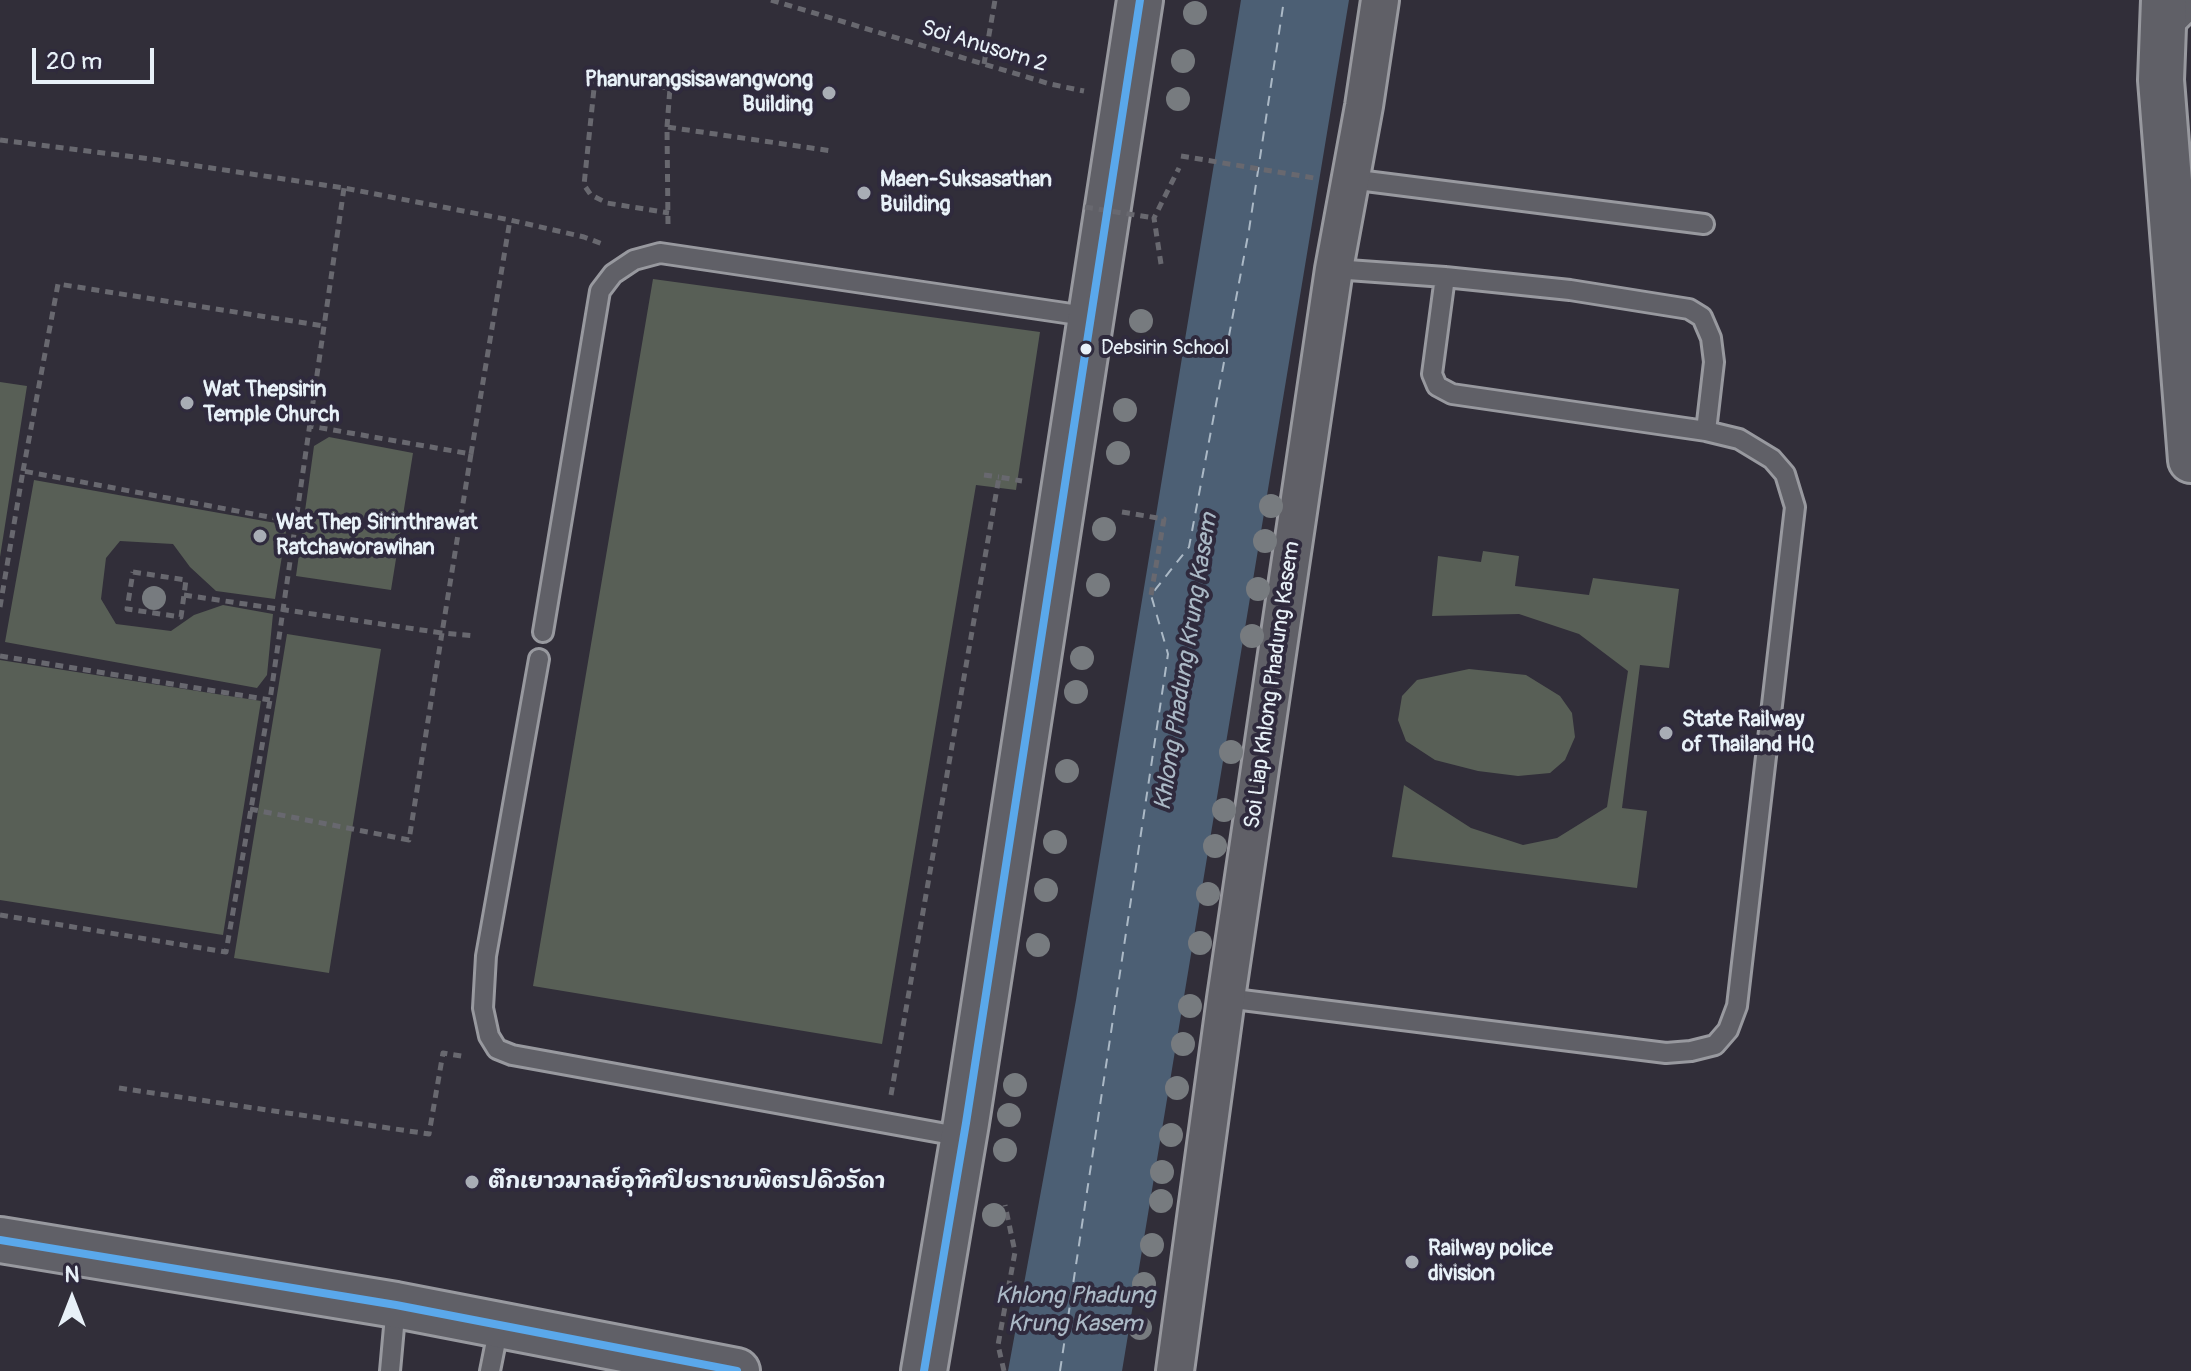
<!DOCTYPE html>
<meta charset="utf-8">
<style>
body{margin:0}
#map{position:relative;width:2191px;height:1371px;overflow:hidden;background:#312e39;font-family:Pangolin,sans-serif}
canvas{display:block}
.north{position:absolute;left:32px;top:1259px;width:80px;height:80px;-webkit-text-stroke:6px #2f2a3d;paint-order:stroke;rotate:0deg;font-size:22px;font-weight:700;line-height:32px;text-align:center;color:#e8f1f8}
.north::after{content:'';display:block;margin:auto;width:28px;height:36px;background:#e8f1f8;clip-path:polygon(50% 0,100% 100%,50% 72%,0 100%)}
.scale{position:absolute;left:32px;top:48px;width:122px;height:36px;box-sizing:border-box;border:4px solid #e8f1f8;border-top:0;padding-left:10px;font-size:24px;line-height:28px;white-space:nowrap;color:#e8f1f8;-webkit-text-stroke:6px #2f2a3d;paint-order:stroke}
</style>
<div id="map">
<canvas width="2191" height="1371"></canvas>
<div class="north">N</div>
<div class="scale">20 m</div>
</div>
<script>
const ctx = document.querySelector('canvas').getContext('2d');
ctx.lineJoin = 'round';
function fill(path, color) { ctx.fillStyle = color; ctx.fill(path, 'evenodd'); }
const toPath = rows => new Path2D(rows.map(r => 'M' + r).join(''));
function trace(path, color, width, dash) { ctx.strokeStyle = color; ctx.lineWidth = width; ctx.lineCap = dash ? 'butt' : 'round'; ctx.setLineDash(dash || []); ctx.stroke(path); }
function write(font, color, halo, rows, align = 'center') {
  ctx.font = font + ' Pangolin,"Playpen Sans Thai",sans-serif'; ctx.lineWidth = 8; ctx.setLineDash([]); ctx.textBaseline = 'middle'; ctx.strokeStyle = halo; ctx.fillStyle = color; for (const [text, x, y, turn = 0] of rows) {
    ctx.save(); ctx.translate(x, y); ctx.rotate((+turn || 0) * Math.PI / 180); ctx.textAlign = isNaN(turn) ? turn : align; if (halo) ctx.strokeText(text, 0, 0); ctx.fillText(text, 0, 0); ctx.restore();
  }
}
fill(toPath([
 [653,279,1040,332,1016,490,976,485,882,1044,533,986],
 [0,382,27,386,0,557],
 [329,437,413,453,391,590,296,576,314,446],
 [34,480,287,525,275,599,216,591,190,567,173,544,120,541,106,558,101,599,116,624,171,631,194,615,223,605,273,614,267,675,257,688,5,642],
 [1483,551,1519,556,1515,586,1589,595,1593,578,1679,589,1669,668,1640,665,1622,808,1647,811,1637,888,1392,857,1404,785,1471,828,1523,845,1557,838,1607,807,1628,671,1579,634,1519,614,1432,616,1438,556,1481,562],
 [287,634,381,649,329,973,234,958],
 [0,660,261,701,223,935,0,900],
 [1469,669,1526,675,1560,696,1572,713,1575,737,1565,760,1550,773,1518,776,1478,771,1435,760,1406,741,1398,720,1402,696,1417,680]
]), '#585f56');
fill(toPath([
 [1241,0,1349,0,1122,1371,1008,1371,1076,1000]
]), '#4c5f74');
trace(toPath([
 [1060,1371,1168,654,1151,595,1189,547,1249,230,1284,0]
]), '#abb9c6', 2, [10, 8]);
const lane = toPath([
 [2171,29,2186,14,2191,3],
 [1350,179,1704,224],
 [1445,277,1432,374,1437,386,1452,394,1706,431],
 [543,632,600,291,613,274,634,260,660,253,1092,317],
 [539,659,486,956,483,1008,489,1036,497,1049,512,1055,963,1137],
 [1226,998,1666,1053,1691,1051,1715,1045,1728,1030,1737,1006,1795,507,1785,474,1772,459,1739,439,1706,431,1714,362,1711,338,1702,317,1689,309,1570,290,1445,277,1334,269],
 [390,1371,396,1305],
 [490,1371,499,1326]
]);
const street = toPath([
 [1175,1371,1226,998,1334,269,1364,106,1380,0]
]);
const secondary = toPath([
 [2164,0,2161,80,2191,460],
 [0,1240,396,1305,737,1371],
 [924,1371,966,1123,1140,0]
]);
trace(lane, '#98999f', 24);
trace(street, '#98999f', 42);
trace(secondary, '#98999f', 50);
trace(toPath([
 [771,0,1050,84,1084,91],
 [984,64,995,0],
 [667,127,670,88,595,79,584,185,591,195,607,203,669,213],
 [0,140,158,160,344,188,510,220,584,237,605,245],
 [1181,156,1314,178],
 [668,224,667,127,832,151],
 [1161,264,1154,218,1179,168],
 [471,454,510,220],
 [23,471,58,284,324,326],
 [984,475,999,477],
 [1122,512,1164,519,1151,595],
 [133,572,186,580,181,617,127,609,133,572],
 [184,595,442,633,471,454,310,426],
 [0,607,23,471,296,522],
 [0,656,270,700],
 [250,809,409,840,442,633,476,636],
 [0,915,226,952,270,700,344,188],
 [119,1088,429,1134,443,1053,467,1057],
 [891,1095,999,477,1022,481],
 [1004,1371,998,1345,1015,1252,1005,1205]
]), '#68686f', 5, [8, 6]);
trace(lane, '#606067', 18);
trace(street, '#606067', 36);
trace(secondary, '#606067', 44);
trace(toPath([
 [1085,207,1154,218]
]), '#68686f', 5, [8, 6]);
trace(toPath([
 [0,1240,396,1305,737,1371],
 [924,1371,966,1123,1140,0]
]), '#5aa8eb', 8);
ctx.fillStyle = '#777b7f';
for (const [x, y] of [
 [1195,13],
 [1183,61],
 [1178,99],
 [1141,321],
 [1125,410],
 [1118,453],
 [1271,506],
 [1104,529],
 [1265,541],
 [1098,585],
 [1258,589],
 [154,598],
 [1252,636],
 [1082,658],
 [1076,692],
 [1231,752],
 [1067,771],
 [1224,810],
 [1055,842],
 [1215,846],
 [1046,890],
 [1208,894],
 [1200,943],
 [1038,945],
 [1190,1006],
 [1183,1044],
 [1015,1085],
 [1177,1088],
 [1009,1115],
 [1171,1135],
 [1005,1150],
 [1162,1172],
 [1161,1201],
 [994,1215],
 [1152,1245],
 [1144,1284],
 [1140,1328]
]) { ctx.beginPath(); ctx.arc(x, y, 12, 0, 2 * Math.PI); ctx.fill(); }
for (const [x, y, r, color] of [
 [829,93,8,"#a8adb5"],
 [864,193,8,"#a8adb5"],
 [1086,349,7,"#e8f1f8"],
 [187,403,8,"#a8adb5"],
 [260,536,8,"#a8adb5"],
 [1666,733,8,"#a8adb5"],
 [472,1182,8,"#a8adb5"],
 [1412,1262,8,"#a8adb5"]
]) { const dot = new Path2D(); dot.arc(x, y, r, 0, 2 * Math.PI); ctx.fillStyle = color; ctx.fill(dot); trace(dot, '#2f2a3d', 3); }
write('20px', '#e8f1f8', '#2f2a3d', [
 ["Debsirin School",1101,349]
], 'left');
write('22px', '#e8f1f8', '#2f2a3d', [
 ["Soi Anusorn 2",984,47,17],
 ["Soi Liap Khlong Phadung Kasem",1273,685,-82]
]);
write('bold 22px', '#e8f1f8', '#2f2a3d', [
 ["Phanurangsisawangwong",813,80,"right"],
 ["Building",813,105,"right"],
 ["Maen-Suksasathan",880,180],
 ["Building",880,205],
 ["Wat Thepsirin",203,390],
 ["Temple Church",203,415],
 ["Wat Thep Sirinthrawat",276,523],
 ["Ratchaworawihan",276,548],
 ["State Railway",1682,720],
 ["of Thailand HQ",1682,745],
 ["ตึกเยาวมาลย์อุทิศปิยราชบพิตรปดิวรัดา",488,1182],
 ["Railway police",1428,1249],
 ["division",1428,1274]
], 'left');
write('italic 24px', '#abb9c6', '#2f2a3d', [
 ["Khlong Phadung Krung Kasem",1187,662,-81],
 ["Khlong Phadung",1075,1297],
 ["Krung Kasem",1075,1325]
]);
</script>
